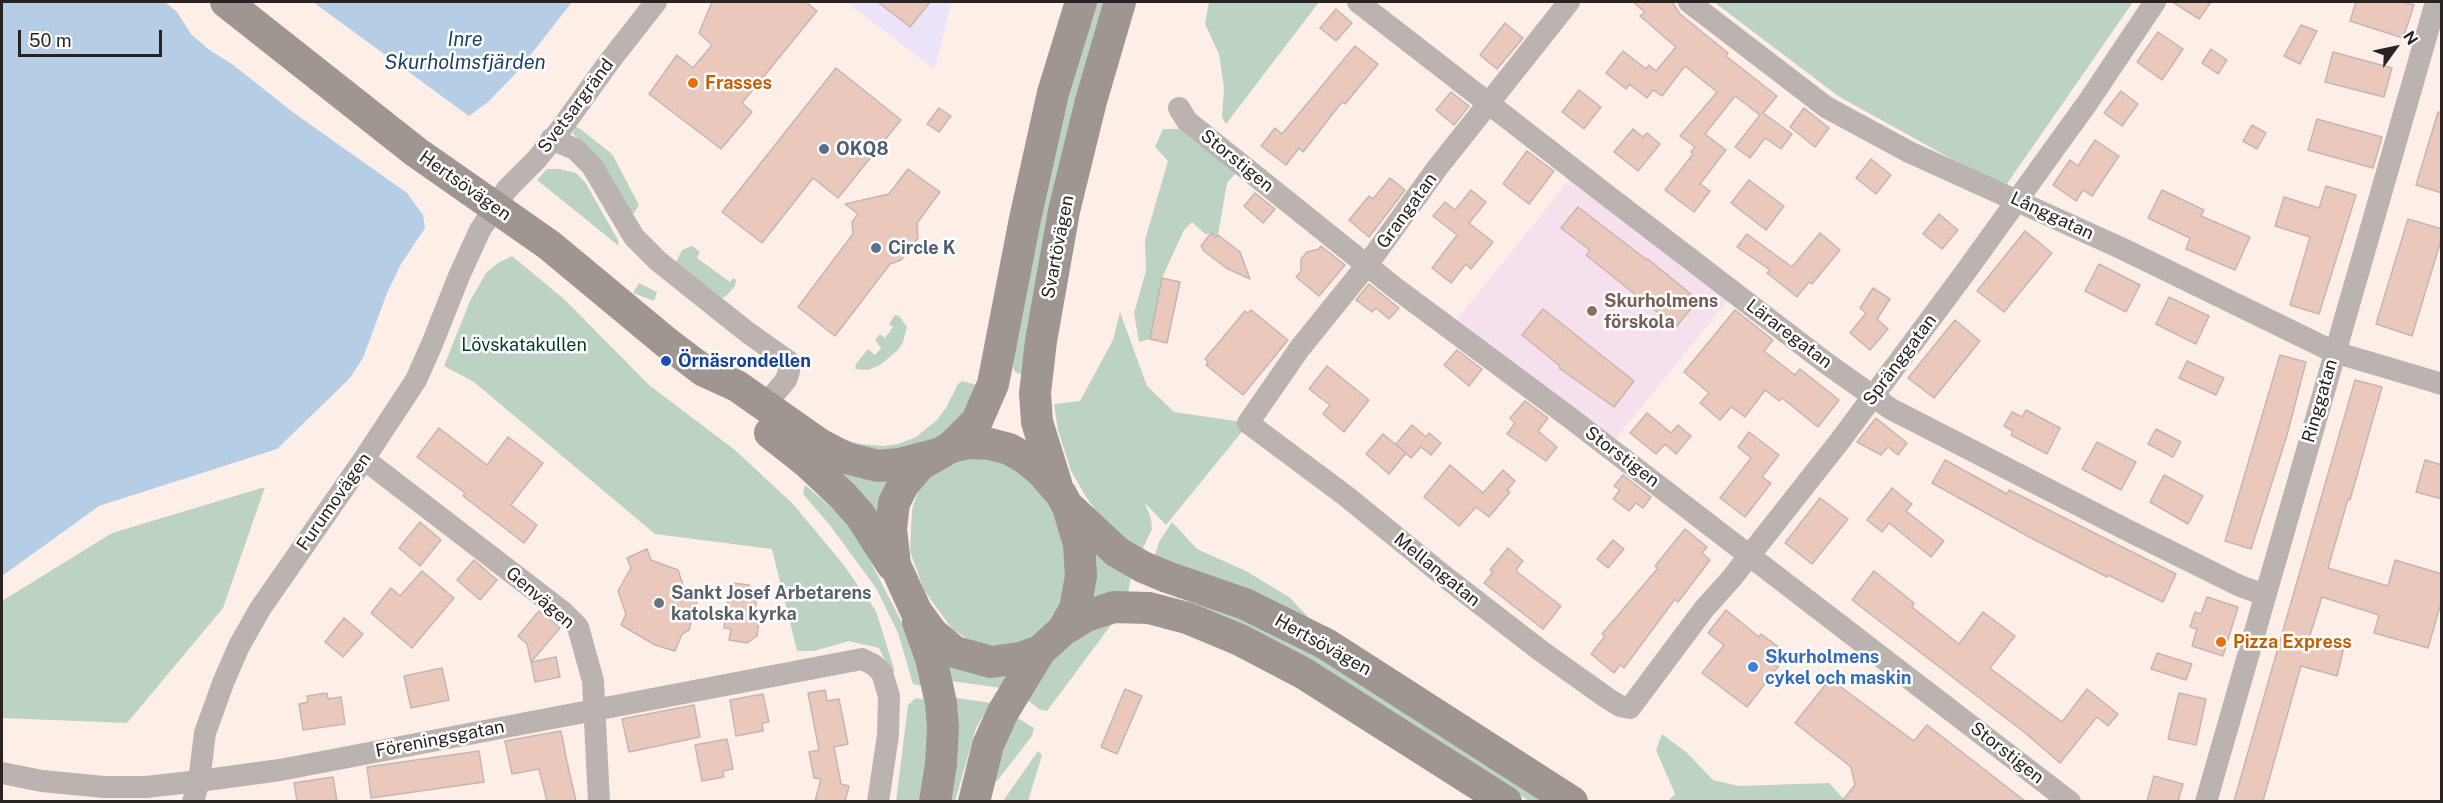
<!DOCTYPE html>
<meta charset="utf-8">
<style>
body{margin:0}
#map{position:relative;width:2443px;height:803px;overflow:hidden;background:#feeee8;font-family:"Public Sans",sans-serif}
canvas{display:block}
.frame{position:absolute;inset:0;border:3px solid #292321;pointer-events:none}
.north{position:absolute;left:2365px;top:18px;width:60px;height:60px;-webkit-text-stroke:4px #fff;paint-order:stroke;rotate:57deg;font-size:16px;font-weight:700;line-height:24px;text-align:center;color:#292321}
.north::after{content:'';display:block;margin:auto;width:21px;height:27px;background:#292321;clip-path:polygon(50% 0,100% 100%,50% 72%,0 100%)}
.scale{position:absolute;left:18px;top:30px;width:144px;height:27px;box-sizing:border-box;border:3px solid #292321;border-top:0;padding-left:8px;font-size:18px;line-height:21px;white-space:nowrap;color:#292321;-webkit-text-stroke:4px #fff;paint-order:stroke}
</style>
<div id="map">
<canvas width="2443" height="803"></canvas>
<div class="frame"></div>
<div class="north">N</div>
<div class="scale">50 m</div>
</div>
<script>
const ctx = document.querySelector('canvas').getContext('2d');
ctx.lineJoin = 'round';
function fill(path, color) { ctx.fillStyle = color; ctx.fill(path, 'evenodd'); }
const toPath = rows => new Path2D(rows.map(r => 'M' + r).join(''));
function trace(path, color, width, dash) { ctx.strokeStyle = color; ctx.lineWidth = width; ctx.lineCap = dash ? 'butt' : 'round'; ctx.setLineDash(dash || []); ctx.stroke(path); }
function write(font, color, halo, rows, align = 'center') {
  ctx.font = font + ' "Public Sans",sans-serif'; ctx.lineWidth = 5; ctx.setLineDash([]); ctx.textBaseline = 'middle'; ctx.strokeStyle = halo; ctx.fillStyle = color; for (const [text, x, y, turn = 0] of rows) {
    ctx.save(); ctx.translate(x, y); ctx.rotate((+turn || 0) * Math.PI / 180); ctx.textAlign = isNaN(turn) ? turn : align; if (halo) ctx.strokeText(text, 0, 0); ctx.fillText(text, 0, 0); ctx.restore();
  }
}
fill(toPath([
 [846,2,952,2,934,69]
]), '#ece3f8');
fill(toPath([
 [1575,173,1734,293,1609,447,1450,328]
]), '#f6e0ee');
fill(toPath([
 [1093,2,1106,2,1024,372,1018,374,1014,370,1013,365,1017,335,1061,117],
 [1209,2,1319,2,1226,124,1222,117,1224,88,1219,54,1205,24],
 [1714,2,2133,2,2004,188,1838,96],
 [575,127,579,128,612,154,639,205,634,213,631,214,592,151,573,134],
 [1163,129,1181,129,1236,173,1227,183,1218,235,1216,237,1211,233,1205,234,1192,222,1184,230,1162,278,1150,339,1139,342,1134,313,1146,271,1145,240,1168,161,1155,147],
 [547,169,560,169,576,173,585,182,618,240,619,246,537,180],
 [692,246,700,252,697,258,730,282,733,278,736,280,735,286,726,296,722,298,676,262,682,250],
 [512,256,565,300,649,385,735,450,793,504,843,564,876,611,895,672,889,669,879,648,849,641,814,651,797,651,772,549,655,534,474,382,444,366,470,301,486,273,498,263],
 [639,283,657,292,654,301,633,293],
 [1120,312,1147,386,1174,412,1249,423,1166,525,1145,503,1151,519,1152,529,1141,552,1100,517,1085,495,1071,471,1058,430,1054,404,1080,401,1113,340],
 [895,315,899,316,907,327,903,342,898,350,880,365,868,370,855,369,856,364,868,349,875,355,881,348,875,340,880,334,885,338,893,327,889,324],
 [962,381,977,385,970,407,945,435,888,458,838,440,843,439,860,444,882,446,898,444,916,437,937,420,946,408,958,384],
 [827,456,894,476,878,515,855,489],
 [988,456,1035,479,1060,522,1070,584,1055,619,1040,633,1020,644,995,646,972,642,952,629,924,590,910,551,912,510,917,494,925,481,944,465,964,457],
 [805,485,847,521,859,539,917,652,921,686,913,684,898,633,876,588,829,524,803,494],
 [265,487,223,608,127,723,2,718,2,601,112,533],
 [1172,522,1197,549,1246,571,1289,597,1314,623,1154,558,1159,542],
 [1092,550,1131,577,1128,593,1093,596],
 [1196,602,1205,602,1305,646,1549,801,1529,801,1477,768,1196,607],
 [1117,617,1047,711,1039,709,1024,697,1062,645],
 [946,660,1013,672,1002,688,951,681],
 [951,697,991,703,976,728,955,801,947,802],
 [916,698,926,700,930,734,922,801,896,802,908,705],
 [1016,717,1034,728,1032,736,998,780,993,782,996,760],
 [1662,734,1686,752,1713,780,1739,786,1829,783,1844,799,1838,802,1668,801,1675,794,1656,750],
 [1038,751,1042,755,1028,801,1003,801]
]), '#bcd2c3');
fill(toPath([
 [2,2,165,2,177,12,191,34,208,49,232,64,294,113,407,193,423,215,425,228,401,264,387,293,363,358,349,379,277,449,99,506,2,576],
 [313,2,572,2,518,71,488,102,469,116]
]), '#b5cee5');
const building = toPath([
 [712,2,806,2,817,11,742,103,752,112,721,149,649,94,677,55,693,68,712,45,699,33,712,2],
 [878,2,930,2,910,27,878,2],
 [1633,2,1672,2,1680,14,1728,53,1726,56,1777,96,1763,113,1792,134,1781,149,1765,138,1750,158,1735,147,1760,115,1735,96,1705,134,1726,150,1700,184,1710,191,1694,212,1665,190,1693,154,1691,152,1695,147,1680,136,1717,92,1685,66,1662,96,1653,90,1647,98,1629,84,1626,89,1606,73,1623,51,1646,69,1649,65,1656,71,1676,47,1640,16,1645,12,1633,2],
 [2173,2,2211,2,2199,19,2173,2],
 [2356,2,2402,2,2414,5,2403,38,2350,21,2356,2],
 [1336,9,1352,23,1336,41,1320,28,1336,9],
 [1505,23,1523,38,1497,69,1480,55,1505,23],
 [2301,25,2317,31,2300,64,2284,56,2301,25],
 [2158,32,2183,49,2162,80,2137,62,2158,32],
 [1355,46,1378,64,1345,104,1342,102,1303,152,1299,148,1286,165,1261,146,1275,128,1282,134,1355,46],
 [2211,49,2227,60,2218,74,2202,63,2211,49],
 [2333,52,2392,68,2384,97,2325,82,2333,52],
 [836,68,901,120,838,198,813,178,762,243,722,212,836,68],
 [1579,90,1601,107,1584,129,1562,112,1579,90],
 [2121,91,2138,104,2122,126,2104,113,2121,91],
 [1451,92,1469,106,1454,125,1436,110,1451,92],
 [939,108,951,116,939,132,927,124,939,108],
 [1804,108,1829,128,1815,147,1790,127,1804,108],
 [2438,112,2442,113,2442,193,2416,185,2438,112],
 [2317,119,2382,137,2373,168,2308,150,2317,119],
 [2252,125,2266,133,2257,149,2243,141,2252,125],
 [1633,129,1643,137,1647,133,1660,144,1638,171,1614,152,1633,129],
 [2095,140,2119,156,2092,196,2083,190,2076,201,2053,185,2070,160,2078,166,2095,140],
 [1527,151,1554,171,1529,204,1503,184,1527,151],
 [1871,159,1891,175,1876,194,1856,178,1871,159],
 [908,169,940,192,917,223,918,238,901,260,890,264,835,336,798,307,853,234,852,222,858,214,845,204,889,194,908,169],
 [1390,178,1405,190,1369,237,1349,220,1369,196,1373,199,1390,178],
 [1749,180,1784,206,1766,230,1731,203,1749,180],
 [2326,186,2356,195,2319,314,2290,305,2310,237,2275,226,2284,197,2319,208,2326,186],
 [1471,190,1486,202,1469,223,1493,242,1471,269,1466,264,1451,283,1432,268,1457,235,1433,216,1445,202,1455,210,1471,190],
 [2162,190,2204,210,2201,216,2250,237,2235,270,2186,249,2190,238,2148,218,2162,190],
 [1255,193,1275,209,1263,223,1244,206,1255,193],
 [1578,207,1647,260,1648,259,1698,300,1676,327,1586,255,1590,250,1561,228,1578,207],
 [1939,214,1958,230,1942,249,1923,234,1939,214],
 [2408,219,2442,229,2442,237,2412,336,2376,324,2408,219],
 [2025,231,2052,253,2004,312,1977,291,2025,231],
 [1211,233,1216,237,1218,235,1240,252,1250,279,1226,268,1204,251,1201,246,1211,233],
 [1820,233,1840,250,1812,284,1809,282,1797,297,1767,273,1770,270,1737,247,1747,234,1792,267,1820,233],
 [1321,246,1345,265,1319,296,1296,277,1301,271,1301,259,1307,252,1319,249,1321,246],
 [2099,264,2140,285,2126,312,2085,291,2099,264],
 [1162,278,1180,282,1167,343,1150,339,1162,278],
 [1369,284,1399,308,1389,319,1376,308,1372,312,1356,300,1369,284],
 [1873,288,1890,299,1877,319,1888,329,1870,350,1850,333,1866,313,1860,308,1873,288],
 [2169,297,2209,316,2196,344,2156,324,2169,297],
 [1543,309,1634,381,1614,407,1559,368,1560,366,1522,335,1543,309],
 [1251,310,1288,340,1243,395,1206,365,1208,362,1205,359,1245,311,1248,313,1251,310],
 [1735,310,1773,340,1764,351,1795,375,1800,369,1839,400,1818,427,1782,398,1779,401,1765,390,1745,417,1731,407,1720,420,1700,403,1709,393,1684,372,1735,310],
 [1955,320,1980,341,1934,398,1908,378,1955,320],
 [1457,350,1482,369,1469,386,1444,365,1457,350],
 [2280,355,2306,362,2287,435,2251,549,2225,541,2280,355],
 [2187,361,2224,378,2216,395,2179,378,2187,361],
 [1327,366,1369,400,1344,432,1323,414,1330,405,1309,389,1327,366],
 [2355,380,2382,387,2350,500,2348,499,2328,568,2388,586,2395,560,2442,574,2442,599,2428,648,2374,633,2379,615,2322,597,2309,638,2344,647,2337,676,2301,666,2263,801,2234,801,2355,380],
 [1525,401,1548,418,1538,431,1557,447,1546,461,1507,434,1515,423,1510,418,1525,401],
 [2026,410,2060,428,2047,454,2011,435,2013,431,2004,426,2012,412,2022,417,2026,410],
 [1647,413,1671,433,1678,425,1691,436,1676,454,1665,444,1656,454,1630,433,1647,413],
 [1876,418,1907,443,1898,455,1888,447,1881,455,1857,442,1876,418],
 [1412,425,1426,437,1429,433,1441,443,1431,455,1421,447,1411,458,1396,444,1412,425],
 [439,428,487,465,508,437,543,463,511,505,537,525,524,543,463,496,465,493,417,457,439,428],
 [2156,429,2181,442,2173,457,2148,444,2156,429],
 [1749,432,1779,455,1762,477,1771,483,1745,517,1720,498,1751,458,1738,447,1749,432],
 [1383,434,1406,453,1389,474,1366,454,1383,434],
 [2097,442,2136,462,2121,490,2082,469,2097,442],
 [1945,460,2007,494,2009,490,2176,574,2163,602,2108,575,2107,577,2031,538,1932,483,1945,460],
 [2425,460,2442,465,2442,499,2416,492,2425,460],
 [1450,465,1483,493,1503,470,1515,481,1507,490,1510,492,1489,517,1476,507,1459,526,1424,497,1450,465],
 [1623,475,1651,497,1643,508,1636,503,1629,511,1613,499,1620,490,1614,486,1623,475],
 [2164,475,2203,496,2188,524,2150,502,2164,475],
 [1892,488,1912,504,1906,511,1944,541,1931,557,1889,523,1882,532,1867,520,1892,488],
 [1820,498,1848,519,1812,564,1785,543,1820,498],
 [420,522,441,540,420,566,399,548,420,522],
 [1685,529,1707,547,1702,553,1710,560,1678,602,1675,599,1624,668,1620,665,1614,673,1591,654,1605,636,1602,634,1658,568,1655,566,1685,529],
 [1613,540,1624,549,1608,568,1597,559,1613,540],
 [1508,548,1523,561,1517,568,1517,572,1561,606,1543,629,1484,583,1493,572,1490,570,1508,548],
 [647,549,651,560,678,570,685,591,698,597,689,630,682,634,675,651,655,645,621,625,626,614,618,591,631,568,627,558,647,549],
 [474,560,497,580,480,600,457,580,474,560],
 [422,571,454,598,412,648,371,613,391,588,400,596,422,571],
 [1874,571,1914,603,1912,607,1959,644,1983,612,2015,636,1990,668,2062,722,2087,689,2118,714,2108,726,2097,717,2060,763,2024,732,1852,600,1874,571],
 [733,583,749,585,757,597,754,615,760,616,757,636,747,643,729,640,731,629,724,628,729,589,732,590,733,583],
 [2207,597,2238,607,2223,656,2192,646,2197,629,2190,627,2195,612,2201,614,2207,597],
 [1726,610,1759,637,1761,634,1788,654,1747,707,1702,673,1724,645,1708,633,1726,610],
 [539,611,560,628,531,662,527,644,518,636,539,611],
 [344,618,363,634,343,657,325,642,344,618],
 [2157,653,2192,664,2186,680,2151,669,2157,653],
 [556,657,560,677,535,682,531,662,556,657],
 [442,668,449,700,411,708,404,676,442,668],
 [1830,679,1914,741,1927,725,2025,801,1842,801,1855,785,1851,767,1795,723,1830,679],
 [1125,689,1142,696,1117,754,1101,747,1125,689],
 [825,690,827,701,839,699,848,744,834,747,841,784,849,786,845,801,815,801,821,779,814,778,809,752,819,750,808,693,825,690],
 [327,693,328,699,341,697,345,724,303,730,299,704,308,702,307,696,327,693],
 [2179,693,2206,699,2196,745,2168,739,2179,693],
 [763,694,769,722,762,723,763,731,736,736,730,700,763,694],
 [694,705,700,737,629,752,622,719,694,705],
 [561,731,567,762,576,801,547,801,539,769,512,774,505,741,561,731],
 [727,739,733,769,723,771,724,777,702,781,695,745,727,739],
 [479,751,484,782,371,798,367,767,479,751],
 [2154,776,2183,784,2178,801,2147,801,2154,776],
 [333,777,337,801,297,801,294,783,333,777]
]);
fill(building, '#eac8bc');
trace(building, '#c6b6b1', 1.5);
trace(toPath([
 [1358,2,1604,193,1826,363,1891,409,2129,531,2240,586,2265,595],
 [1569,2,1438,167,1367,265,1300,348,1248,423,1346,496,1444,576,1541,651,1607,698,1620,706,1630,708,1704,609,1731,579,1839,442,1964,274,2088,102,2155,2],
 [1689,2,1826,107,1909,152,2123,249,2334,352,2442,384],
 [1179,108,1187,121,1394,287,1569,417,2070,802],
 [551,139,575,149,592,166,634,237,658,261,747,332,788,361,789,371,786,380,765,405],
 [364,459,563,612,578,627,593,681,599,802],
 [2,773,42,781,104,787,146,787,199,781,280,770,862,659,874,665,882,673,889,696,888,735,878,802],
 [193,802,199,781,205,733,223,683,239,646,260,609,364,459,416,380,432,344,459,276,480,230,507,189,537,159,563,126,609,62,656,2],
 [2206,802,2436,2]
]), '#bab3b0', 22);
trace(toPath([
 [226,2,416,152,549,245,667,343,704,371,737,386,821,445,846,458,878,466,899,464,938,454],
 [770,433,808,463,843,496,860,515,892,565],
 [969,443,990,444,1009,449,1025,458,1040,470,1061,494,1068,507,1079,544,1081,576,1075,609,1063,630,1040,651,1020,658,991,662,955,652,932,633,916,611,895,565,891,529,894,503,903,485,920,465,951,447,969,443],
 [951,447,977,421,993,384,1025,219,1053,93,1081,2],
 [1056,483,1037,422,1035,393,1041,341,1064,211,1091,101,1120,2],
 [1071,509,1117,552,1143,567,1167,577,1245,604,1326,644,1572,802],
 [918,622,931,658,941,703,943,727,941,764,935,802],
 [1063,630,1086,616,1114,607,1149,608,1187,618,1240,640,1303,673,1506,802],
 [974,802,988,745,1003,712,1040,651]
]), '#9f9591', 32);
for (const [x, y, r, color] of [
 [693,83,6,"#e8710a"],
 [824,149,6,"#5c6f8a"],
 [876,248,6,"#5c6f8a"],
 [1592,311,6,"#8d6e63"],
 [666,361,6,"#1a4fb4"],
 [659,603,6,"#6b7280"],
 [2221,642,6,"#e8710a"],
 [1753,667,6,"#3f7fe0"]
]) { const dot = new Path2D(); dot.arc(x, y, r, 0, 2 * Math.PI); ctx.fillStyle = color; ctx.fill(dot); trace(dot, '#fff', 2); }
write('bold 18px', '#c56008', '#fff', [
 ["Frasses",705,83],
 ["Pizza Express",2233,642]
], 'left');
write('18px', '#292321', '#fff', [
 ["Svetsargränd",576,106,-53],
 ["Storstigen",1237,161,39],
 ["Hertsövägen",465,186,35],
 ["Grangatan",1407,211,-54],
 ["Långgatan",2052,216,25],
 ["Svartövägen",1058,247,-79],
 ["Läraregatan",1789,334,37],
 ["Spränggatan",1900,360,-53],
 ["Ringgatan",2320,401,-74],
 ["Storstigen",1622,457,37],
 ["Furumovägen",334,502,-55],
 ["Mellangatan",1437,570,39],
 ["Genvägen",540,598,41],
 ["Hertsövägen",1323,645,29],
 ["Föreningsgatan",440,739,-11],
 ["Storstigen",2007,753,38]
]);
write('bold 18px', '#4e5e75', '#fff', [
 ["OKQ8",836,149],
 ["Circle K",888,248]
], 'left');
write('bold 18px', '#785e54', '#fff', [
 ["Skurholmens",1604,301],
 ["förskola",1604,322]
], 'left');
write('18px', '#043c23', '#fff', [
 ["Lövskatakullen",524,345]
]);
write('bold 18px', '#164399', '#fff', [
 ["Örnäsrondellen",678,361]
], 'left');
write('bold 18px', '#5b616d', '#fff', [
 ["Sankt Josef Arbetarens",671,593],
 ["katolska kyrka",671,614]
], 'left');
write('bold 18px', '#366cbe', '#fff', [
 ["Skurholmens",1765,657],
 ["cykel och maskin",1765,678]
], 'left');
write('italic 20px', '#1d4465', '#fff', [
 ["Inre",465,40],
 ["Skurholmsfjärden",465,63]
]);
</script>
